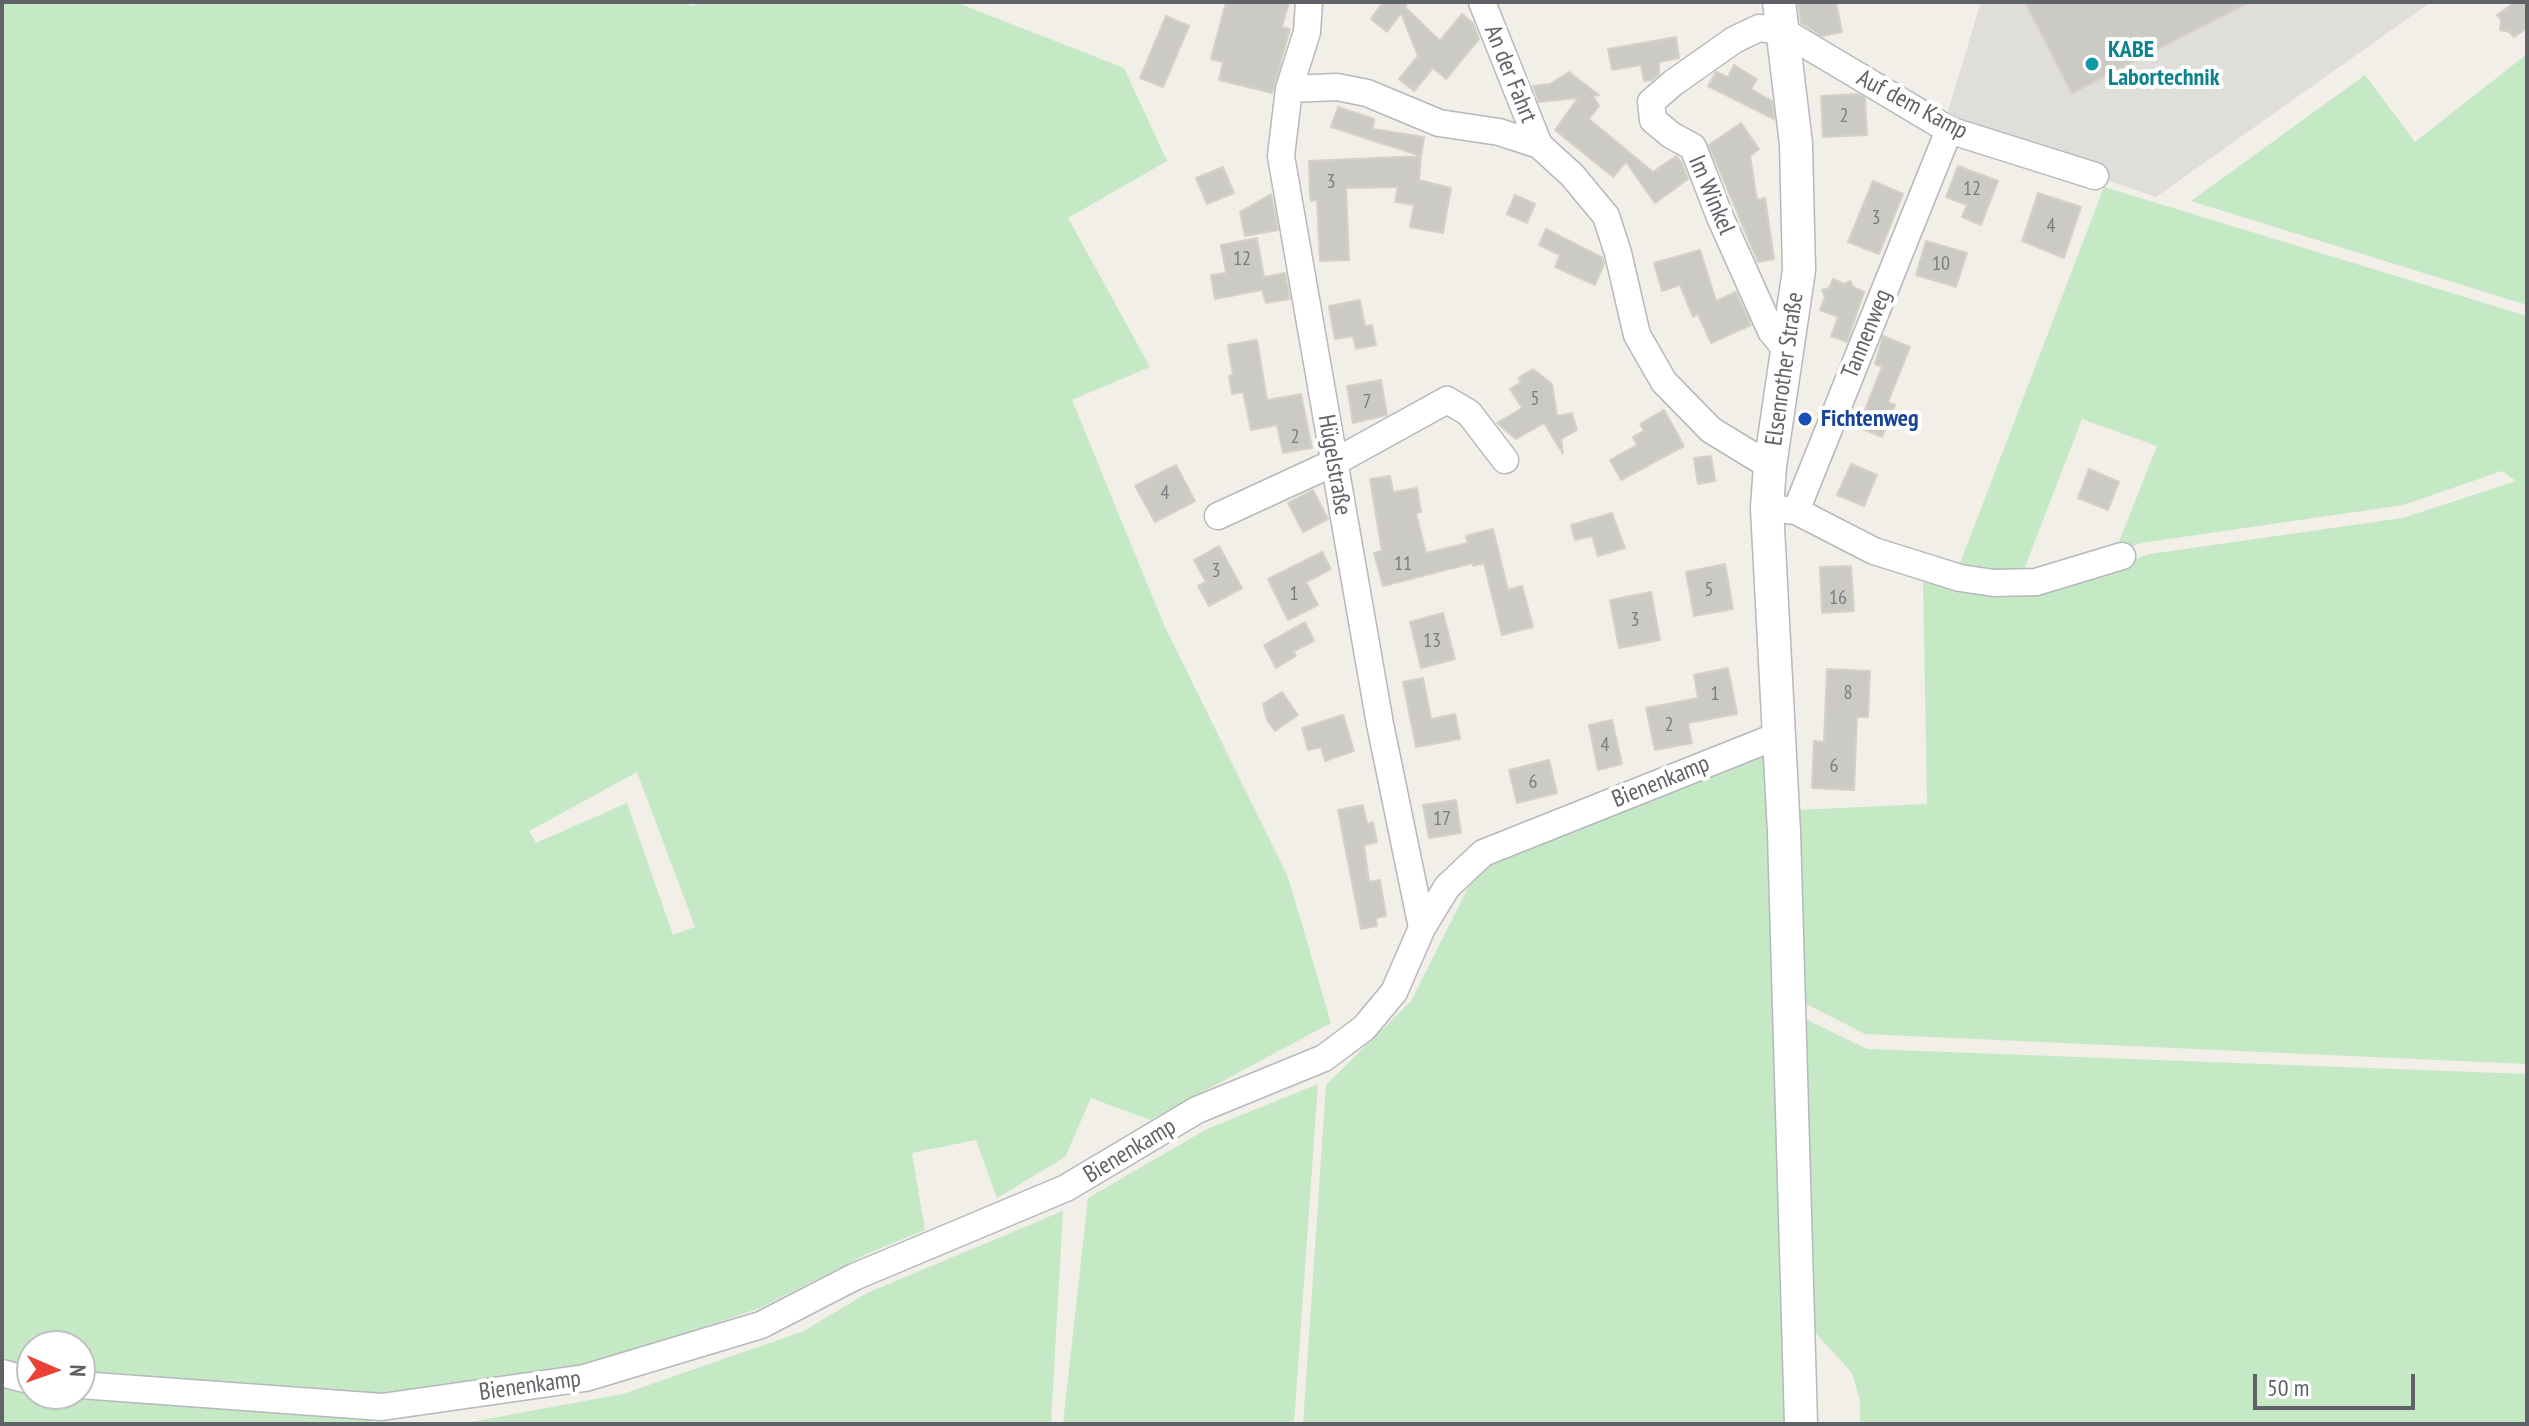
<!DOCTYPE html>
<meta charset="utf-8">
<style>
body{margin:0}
#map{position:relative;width:2529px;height:1426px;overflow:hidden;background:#f1efe8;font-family:"PT Sans Narrow",sans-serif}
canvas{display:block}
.frame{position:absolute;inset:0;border:4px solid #5f6368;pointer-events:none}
.north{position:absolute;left:16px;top:1330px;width:80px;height:80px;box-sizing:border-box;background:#fff;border:2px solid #bfc1c3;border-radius:50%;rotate:92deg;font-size:22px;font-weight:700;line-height:32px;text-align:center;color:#5f6368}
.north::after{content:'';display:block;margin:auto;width:28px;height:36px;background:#ea4335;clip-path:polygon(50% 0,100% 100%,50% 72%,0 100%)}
.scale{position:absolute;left:2253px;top:1374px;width:162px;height:36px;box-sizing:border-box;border:4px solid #5f6368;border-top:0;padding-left:10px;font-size:24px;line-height:28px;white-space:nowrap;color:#5f6368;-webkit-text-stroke:6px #fff;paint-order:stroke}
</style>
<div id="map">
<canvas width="2529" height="1426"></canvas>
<div class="frame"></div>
<div class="north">N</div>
<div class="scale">50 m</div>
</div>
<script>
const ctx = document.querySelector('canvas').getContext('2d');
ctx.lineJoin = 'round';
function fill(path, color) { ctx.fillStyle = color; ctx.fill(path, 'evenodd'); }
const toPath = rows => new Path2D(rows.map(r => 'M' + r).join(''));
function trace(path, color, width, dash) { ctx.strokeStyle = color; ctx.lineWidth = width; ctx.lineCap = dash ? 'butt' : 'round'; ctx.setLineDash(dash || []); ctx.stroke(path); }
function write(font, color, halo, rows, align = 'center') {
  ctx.font = font + ' "PT Sans Narrow",sans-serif'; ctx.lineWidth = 8; ctx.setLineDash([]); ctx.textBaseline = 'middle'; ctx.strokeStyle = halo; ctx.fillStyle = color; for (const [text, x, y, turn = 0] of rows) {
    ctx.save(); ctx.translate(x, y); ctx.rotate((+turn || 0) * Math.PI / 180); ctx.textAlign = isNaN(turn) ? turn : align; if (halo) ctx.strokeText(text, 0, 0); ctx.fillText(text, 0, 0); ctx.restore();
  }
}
fill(toPath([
 [1979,2,2431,2,2156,197,1944,124,1980,5]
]), '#e0deda');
fill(toPath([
 [2,2,672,2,694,6,696,2,955,2,1124,68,1167,161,1068,218,1150,367,1072,400,1164,625,1288,877,1331,1023,1150,1120,1091,1098,1065,1157,997,1198,976,1140,912,1153,925,1230,869,1253,760,1308,609,1360,374,1402,80,1377,80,1346,32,1346,32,1373,2,1366],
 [637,772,695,927,673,935,627,803,536,843,529,831],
 [2527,54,2527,305,2191,201,2365,75,2415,142],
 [2104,187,2527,316,2527,1064,1865,1034,1798,1000,1797,810,1927,804,1923,579,2059,586,2150,554,2403,518,2516,481,2502,471,2403,505,2141,543,2115,552,2157,446,2082,419,2023,572,1995,573,1959,566],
 [1775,742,1788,1424,1303,1424,1326,1085,1411,1001,1468,888,1488,861],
 [1799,1016,1867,1049,2527,1074,2527,1424,1860,1424,1860,1401,1852,1373,1812,1329],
 [1318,1084,1294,1424,1063,1424,1088,1198,1207,1129],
 [1063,1211,1051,1424,460,1424,623,1394,804,1331,867,1293],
 [2,1382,32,1388,32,1394,80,1394,378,1413,369,1424,2,1424]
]), '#c5e8c5');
const building = toPath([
 [1226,2,1289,2,1282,27,1290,29,1272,93,1219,80,1223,62,1211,59,1226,2],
 [1383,2,1408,2,1405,7,1440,41,1462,14,1473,23,1479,39,1446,79,1433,68,1414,91,1399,79,1418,56,1401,13,1387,32,1371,19,1383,2],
 [1798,2,1836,2,1842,32,1822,36,1801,23,1798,2],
 [2025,2,2249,2,2072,93,2025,2],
 [2515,2,2527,2,2527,28,2514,37,2509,32,2500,30,2501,20,2497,15,2515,2],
 [1166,16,1189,26,1163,87,1140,78,1166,16],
 [1676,37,1679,58,1659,62,1659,74,1652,80,1644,81,1641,65,1612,70,1608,49,1676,37],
 [1734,65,1757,79,1751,89,1772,101,1774,119,1708,86,1716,72,1728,77,1734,65],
 [1569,72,1599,95,1593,96,1599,106,1589,119,1653,172,1676,156,1682,163,1688,179,1655,203,1626,162,1613,177,1555,130,1578,98,1539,102,1533,86,1550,84,1569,72],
 [1858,94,1865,98,1867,135,1823,137,1821,96,1858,94],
 [1338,107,1374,119,1373,129,1424,137,1421,156,1331,127,1338,107],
 [1741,123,1759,149,1750,156,1757,200,1765,198,1774,259,1758,262,1709,145,1741,123],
 [1421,156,1419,180,1451,188,1443,233,1410,227,1414,205,1395,202,1398,187,1346,188,1349,260,1320,261,1317,200,1311,201,1310,197,1309,161,1421,156],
 [1958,166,1998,181,1981,225,1962,217,1967,205,1946,197,1958,166],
 [1223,167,1234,193,1207,204,1196,178,1223,167],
 [1873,181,1903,194,1879,254,1848,242,1873,181],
 [2038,193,2081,207,2064,258,2022,241,2038,193],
 [1271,194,1278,230,1245,236,1240,212,1271,194],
 [1515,195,1535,204,1527,223,1507,214,1515,195],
 [1546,229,1603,258,1604,264,1595,285,1555,267,1560,255,1539,245,1546,229],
 [1257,238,1264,277,1285,273,1290,299,1266,303,1262,290,1215,299,1211,275,1226,273,1221,245,1257,238],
 [1926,241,1967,253,1956,287,1916,275,1926,241],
 [1700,250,1716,301,1736,292,1751,325,1711,343,1698,314,1693,317,1680,285,1662,291,1654,263,1700,250],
 [1833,279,1844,284,1850,281,1853,287,1864,292,1847,342,1831,336,1838,317,1820,310,1825,297,1822,290,1829,288,1833,279],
 [1360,300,1365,326,1372,325,1376,345,1356,349,1353,336,1335,339,1329,306,1360,300],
 [1883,336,1910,347,1888,402,1895,405,1882,437,1858,427,1882,367,1875,364,1883,336],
 [1257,340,1267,400,1301,394,1312,448,1283,453,1277,425,1251,430,1243,392,1232,394,1229,376,1233,375,1228,345,1257,340],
 [1533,369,1552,384,1557,416,1572,413,1577,430,1561,439,1563,454,1544,423,1516,439,1497,423,1522,408,1510,389,1521,382,1518,378,1533,369],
 [1381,380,1387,415,1353,423,1347,386,1381,380],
 [1664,410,1684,446,1621,480,1610,460,1637,445,1633,437,1644,431,1640,424,1664,410],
 [1711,456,1715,481,1698,484,1694,458,1711,456],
 [1851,464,1877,475,1864,506,1837,495,1851,464],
 [1176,465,1195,501,1155,522,1135,486,1176,465],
 [2089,469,2119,482,2108,510,2078,498,2089,469],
 [1390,476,1393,492,1417,488,1421,512,1416,513,1426,553,1468,543,1466,536,1493,529,1508,590,1522,586,1533,627,1502,635,1484,563,1473,566,1473,563,1383,586,1374,553,1382,551,1370,479,1390,476],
 [1313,490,1328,519,1303,532,1288,503,1313,490],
 [1612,513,1625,548,1598,556,1592,536,1575,540,1571,525,1612,513],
 [1219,546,1242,588,1209,606,1198,586,1206,582,1194,560,1219,546],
 [1322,552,1331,569,1306,582,1318,605,1288,620,1268,579,1322,552],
 [1725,564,1733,609,1694,616,1686,572,1725,564],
 [1851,566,1854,611,1822,613,1820,567,1851,566],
 [1651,592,1660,640,1619,648,1610,600,1651,592],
 [1443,613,1455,659,1421,668,1410,622,1443,613],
 [1305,622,1314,641,1294,651,1296,656,1276,668,1264,645,1305,622],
 [1728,668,1737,714,1688,723,1692,743,1655,750,1646,708,1698,698,1694,675,1728,668],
 [1827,669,1870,671,1868,717,1857,717,1854,790,1812,788,1814,741,1824,742,1827,669],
 [1423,678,1431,719,1455,714,1460,739,1416,747,1403,682,1423,678],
 [1282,692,1298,715,1275,731,1267,720,1263,704,1282,692],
 [1343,715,1354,751,1325,761,1321,747,1308,750,1302,728,1343,715],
 [1612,720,1622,764,1598,770,1589,725,1612,720],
 [1549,760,1557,793,1517,803,1509,770,1549,760],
 [1456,800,1461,833,1429,838,1423,805,1456,800],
 [1363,805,1367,824,1373,822,1377,842,1364,845,1369,882,1380,880,1386,916,1376,918,1377,926,1361,929,1338,810,1363,805]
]);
fill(building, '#cccac5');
trace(building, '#d6d1c6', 2);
const minor = toPath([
 [1309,2,1307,32,1289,89,1281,156,1380,724,1422,928],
 [1482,2,1539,145],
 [1289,89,1337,87,1367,93,1439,123,1499,132,1539,145,1572,175,1606,216,1618,253,1637,335,1664,382,1711,430,1770,466],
 [1788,352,1771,331,1720,217,1693,147,1671,135,1653,120,1651,102,1673,83,1734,40,1759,28,1783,31,1949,130,2095,176],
 [1767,508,1796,511,1949,130],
 [1796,511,1874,551,1960,578,1994,583,2036,582,2122,556],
 [1218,516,1333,463,1447,400,1469,413,1505,460],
 [2,1373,32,1381],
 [80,1385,382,1407,585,1378,761,1325,854,1277,1066,1188,1197,1110,1324,1058,1364,1028,1394,992,1422,928,1447,887,1483,853,1777,736]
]);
const tertiary = toPath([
 [1779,2,1796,144,1799,270,1770,466,1767,508,1784,832,1801,1424]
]);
trace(minor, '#b5b8bc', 29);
trace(tertiary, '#b5b8bc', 35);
trace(minor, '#fff', 26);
trace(tertiary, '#fff', 32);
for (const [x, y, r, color] of [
 [2092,64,8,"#0f9aa8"],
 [1805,419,8,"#1a4fb4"]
]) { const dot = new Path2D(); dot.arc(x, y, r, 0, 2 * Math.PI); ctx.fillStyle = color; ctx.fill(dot); trace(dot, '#fff', 3); }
write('20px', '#7a7d7f', null, [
 ["2",1844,116],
 ["3",1331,182],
 ["12",1972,189],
 ["3",1876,218],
 ["4",2051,226],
 ["12",1242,259],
 ["10",1941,264],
 ["5",1535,399],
 ["7",1367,402],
 ["2",1295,437],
 ["4",1165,493],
 ["11",1403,564],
 ["3",1216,571],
 ["5",1709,590],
 ["1",1294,594],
 ["16",1838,598],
 ["3",1635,620],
 ["13",1432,641],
 ["8",1848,693],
 ["1",1715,694],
 ["2",1669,725],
 ["4",1605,745],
 ["6",1834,766],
 ["6",1533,782],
 ["17",1442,819]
]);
write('bold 24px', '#0d838f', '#fff', [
 ["KABE",2108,50],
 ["Labortechnik",2108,78]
], 'left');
write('24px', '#5f6368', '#fff', [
 ["An der Fahrt",1510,74,68],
 ["Auf dem Kamp",1912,105,28],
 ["Im Winkel",1711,195,67],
 ["Tannenweg",1867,334,-68],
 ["Elsenrother Straße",1785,369,-82],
 ["Hügelstraße",1334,465,80],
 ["Bienenkamp",1661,782,-22],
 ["Bienenkamp",1130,1151,-31],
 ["Bienenkamp",530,1386,-8]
]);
write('bold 24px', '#164399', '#fff', [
 ["Fichtenweg",1821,419]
], 'left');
</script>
